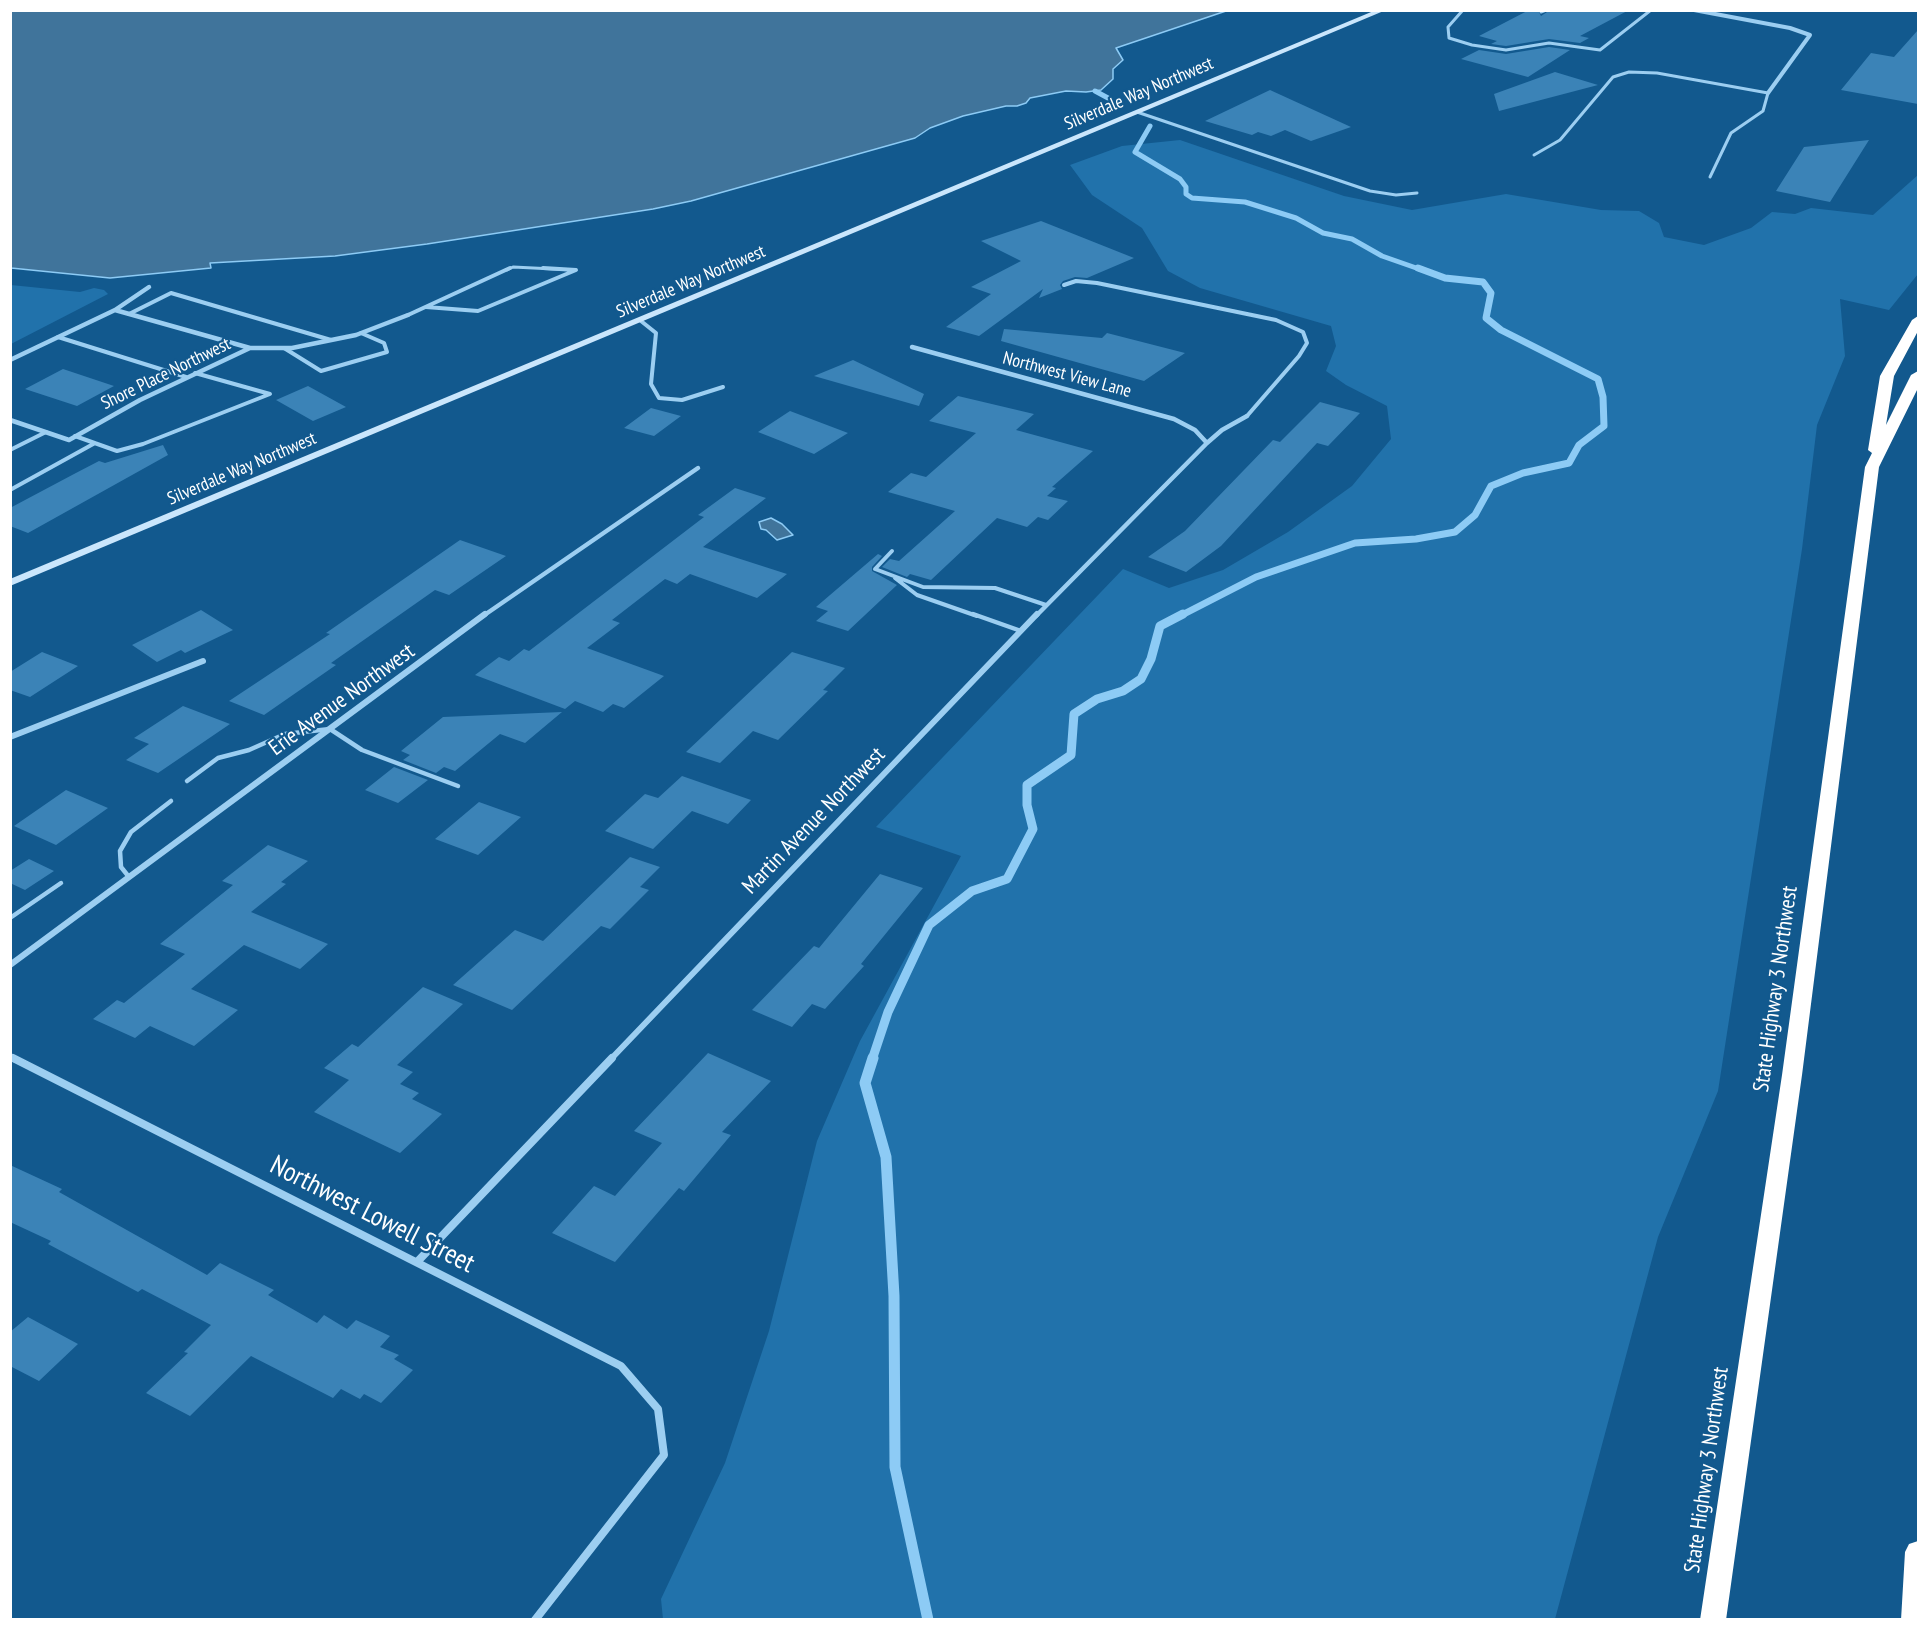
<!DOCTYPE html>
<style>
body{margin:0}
#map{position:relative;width:1929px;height:1630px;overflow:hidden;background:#12598e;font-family:"PT Sans Narrow",sans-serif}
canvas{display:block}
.frame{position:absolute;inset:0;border:12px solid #fff;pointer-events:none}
</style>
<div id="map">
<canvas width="1929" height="1630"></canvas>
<div class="frame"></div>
</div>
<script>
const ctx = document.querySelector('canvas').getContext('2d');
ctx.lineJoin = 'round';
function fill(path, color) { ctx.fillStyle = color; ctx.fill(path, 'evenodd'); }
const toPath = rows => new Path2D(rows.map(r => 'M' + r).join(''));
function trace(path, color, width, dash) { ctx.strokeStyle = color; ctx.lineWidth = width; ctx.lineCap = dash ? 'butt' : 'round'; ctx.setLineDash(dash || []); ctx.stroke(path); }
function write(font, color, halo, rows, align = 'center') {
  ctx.font = font + ' "PT Sans Narrow",sans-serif'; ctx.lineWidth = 4.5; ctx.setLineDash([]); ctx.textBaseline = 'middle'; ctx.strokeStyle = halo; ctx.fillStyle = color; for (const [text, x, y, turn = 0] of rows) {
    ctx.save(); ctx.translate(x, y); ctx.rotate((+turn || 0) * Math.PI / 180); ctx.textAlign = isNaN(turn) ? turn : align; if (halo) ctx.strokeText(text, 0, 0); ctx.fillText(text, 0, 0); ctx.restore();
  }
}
fill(toPath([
 [1180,140,1344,196,1412,210,1506,194,1601,210,1639,211,1659,223,1664,237,1704,245,1751,228,1772,212,1795,214,1811,208,1873,215,1918,175,1918,274,1889,310,1840,299,1845,356,1817,425,1802,549,1718,1091,1658,1237,1555,1619,663,1619,661,1599,725,1463,769,1331,817,1141,860,1041,961,856,876,827,1123,569,1169,588,1223,570,1288,532,1352,486,1391,439,1387,406,1346,385,1326,371,1336,346,1331,326,1200,288,1168,271,1142,228,1092,195,1070,165,1122,146],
 [11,285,80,292,94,288,104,290,108,294,11,344]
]), '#2172ab');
const water = toPath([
 [10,11,11,10,1226,11,1116,48,1123,60,1113,69,1113,79,1101,90,1086,92,1066,91,1030,98,1026,103,1017,106,1006,106,963,116,930,128,915,138,691,201,653,209,427,244,335,256,210,263,211,268,110,278,11,268,10,11],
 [771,518,782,524,793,535,777,540,766,530,761,529,759,522,771,518]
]);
fill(water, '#40749b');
trace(water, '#8dcbf5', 1.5);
trace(toPath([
 [1095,91,1108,98],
 [1150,126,1135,152,1180,179,1186,187,1186,194,1192,198,1245,202,1296,218,1323,233,1352,239,1382,256,1422,270]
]), '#8dcbf5', 5);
trace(toPath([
 [1180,616,1256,577,1355,543,1416,539,1455,532,1475,515,1491,486,1523,473,1569,463,1579,445,1604,426,1603,397,1598,379,1501,330,1486,318,1491,293,1483,282,1445,278,1418,268]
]), '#8dcbf5', 7);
trace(toPath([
 [872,1060,888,1012,929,925,972,891,1007,879,1033,829,1027,805,1027,785,1071,755,1074,714,1097,699,1123,691,1141,679,1151,659,1160,626,1183,614]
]), '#8dcbf5', 9);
trace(toPath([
 [873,1058,865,1083,886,1157,894,1296,895,1467,928,1620]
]), '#8dcbf5', 11);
fill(toPath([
 [1529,10,1538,10,1541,16,1550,10,1629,10,1580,36,1589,38,1580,43,1549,39,1506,46,1491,44,1497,41,1479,36],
 [1918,30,1918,104,1841,90,1871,53,1894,57],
 [1549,47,1570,50,1528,77,1461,59,1479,50,1506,54],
 [1555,72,1598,85,1499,111,1494,94],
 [1270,90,1351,127,1311,141,1285,130,1271,136,1258,132,1252,135,1205,121],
 [1869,140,1830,202,1776,191,1804,147],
 [1041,221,1134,258,1087,278,1075,277,1063,281,1060,285,1062,289,1039,298,1043,289,979,336,946,327,991,294,971,287,1021,261,981,241],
 [1004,329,1102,338,1107,333,1185,353,1144,381,1001,341],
 [853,360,924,394,919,406,814,376],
 [63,369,114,386,77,406,25,389],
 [308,386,346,407,313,421,276,400],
 [958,396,1034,414,1016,430,1093,451,1052,487,1056,488,1047,496,1068,501,1048,520,1038,517,1027,527,997,518,931,580,910,574,907,577,882,567,890,559,899,561,955,511,888,492,911,473,926,477,976,433,929,421],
 [1320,402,1360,413,1328,446,1317,443,1221,546,1186,572,1148,557,1185,531,1273,440,1280,442],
 [651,408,681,416,654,436,624,428],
 [790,411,848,433,814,454,758,432],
 [163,445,168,455,28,533,10,526,10,508,74,474,99,461,105,463],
 [735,488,766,498,703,547,787,574,757,598,690,574,677,584,665,579,612,620,620,623,587,648,664,676,624,708,613,704,603,712,575,701,565,709,475,675,499,657,509,661,524,649,529,651,704,517,698,515],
 [460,540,506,556,449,595,435,590,331,663,336,665,264,715,229,701,330,634,326,633],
 [878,554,882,556,872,567,872,571,897,585,848,631,816,621,828,611,816,607],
 [201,610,233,630,185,653,181,650,157,662,132,645],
 [42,652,78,666,30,697,10,690,10,672],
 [792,652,845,668,823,690,828,691,778,740,753,731,720,763,686,752],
 [183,706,230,724,158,773,126,760,149,744,134,738],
 [562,712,525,743,500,734,455,771,444,767,436,773,403,760,410,755,401,751,443,717],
 [394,767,428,780,398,803,365,790],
 [682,776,751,800,728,824,692,811,653,849,605,831,645,794,658,798],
 [66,790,108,808,56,845,14,826],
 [479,802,521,817,478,855,435,839],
 [268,845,308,861,281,882,286,884,251,912,328,944,300,969,244,945,191,989,238,1010,194,1046,150,1026,135,1038,93,1019,117,1000,124,1003,185,954,160,944,233,885,222,881],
 [630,857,660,867,640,887,649,890,610,929,601,926,512,1010,453,985,515,930,543,941],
 [29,859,54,871,25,890,10,883,10,871],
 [880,874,923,888,861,964,864,966,825,1009,812,1004,792,1027,752,1010,814,946,819,948],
 [423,987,463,1004,397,1065,413,1072,400,1084,419,1093,412,1099,442,1114,400,1153,314,1112,349,1080,324,1068,352,1044,358,1047],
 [708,1053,771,1081,722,1132,731,1135,684,1191,679,1188,615,1262,552,1233,594,1186,615,1196,662,1143,634,1131],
 [10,1165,62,1189,59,1192,207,1275,220,1263,274,1290,268,1295,317,1323,324,1315,347,1329,356,1320,390,1336,380,1347,399,1355,394,1359,413,1370,381,1403,364,1394,360,1399,341,1389,333,1398,251,1356,190,1416,146,1393,188,1353,184,1352,211,1325,142,1289,138,1292,48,1244,51,1241,10,1222],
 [28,1317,78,1344,39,1381,10,1366,10,1332]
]), '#3b83b7');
trace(toPath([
 [1463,10,1448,27,1449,38,1472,45,1506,50,1549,43,1600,50,1651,10],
 [1541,12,1546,10],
 [1137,112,1370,191,1396,195,1417,193],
 [1534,155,1560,140,1613,77,1629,72,1657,73,1768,93,1763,111,1731,133,1710,177],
 [507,270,513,267,574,270]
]), '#9ccef1', 3);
trace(toPath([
 [1064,285,1076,281,1097,283,1276,320,1303,332,1307,343,1299,356,1247,416],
 [426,307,478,311,576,270,543,268],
 [129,314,171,293,331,340],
 [408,315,510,268],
 [641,321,656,333,651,384,659,398,682,400,723,387],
 [58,337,186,377],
 [284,348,321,371,387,352,384,343,361,333],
 [75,436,117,451,143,444,270,394,195,373],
 [10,450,46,432],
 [10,490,95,443],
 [892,551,875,569,923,587,995,588,1046,605],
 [895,578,917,595,977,616]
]), '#9ccef1', 4);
trace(toPath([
 [973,614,1021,631],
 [187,781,218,758,249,750,285,734,330,729,362,750,458,786],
 [129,877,121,867,120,851,131,832,171,801],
 [10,918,61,883]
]), '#9ccef1', 4.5);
trace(toPath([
 [1694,10,1790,28,1810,35,1768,93]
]), '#9ccef1', 4);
trace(toPath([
 [115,310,250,348],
 [912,347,1174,419,1195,430,1207,443],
 [10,360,115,310,149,287],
 [10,420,69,440,140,400,250,348,292,348,356,335,408,315],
 [483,616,698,468],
 [1036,616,1207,443,1222,430,1247,416]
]), '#9ccef1', 4.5);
trace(toPath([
 [10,737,203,661],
 [10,965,485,614],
 [10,1057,16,1060],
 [610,1060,1037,614]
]), '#9ccef1', 6);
trace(toPath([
 [13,1058,621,1366,658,1409,664,1455,535,1620],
 [418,1261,612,1058]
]), '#9ccef1', 8);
fill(toPath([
 [1376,10,1386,10,10,586,10,579,1376,10]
]), '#cae6fc');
fill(toPath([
 [1918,316,1918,331,1894,376,1886,425,1911,375,1918,371,1918,388,1879,467,1802,1075,1726,1620,1700,1620,1782,1075,1865,467,1872,453,1868,450,1880,376,1912,320,1918,316],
 [1918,1541,1918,1620,1901,1620,1905,1552,1909,1544,1918,1541]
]), '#fff');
write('18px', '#fff', '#12598e', [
 ["Silverdale Way Northwest",1139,94,-23],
 ["Silverdale Way Northwest",691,282,-23],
 ["Shore Place Northwest",166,374,-26],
 ["Northwest View Lane",1067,375,15],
 ["Silverdale Way Northwest",242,469,-23]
]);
write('22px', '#fff', '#12598e', [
 ["Erie Avenue Northwest",342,700,-36],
 ["Martin Avenue Northwest",814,821,-46],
 ["State Highway 3 Northwest",1776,989,-82],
 ["State Highway 3 Northwest",1707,1470,-82]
]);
write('27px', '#fff', '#12598e', [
 ["Northwest Lowell Street",372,1215,27]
]);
</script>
